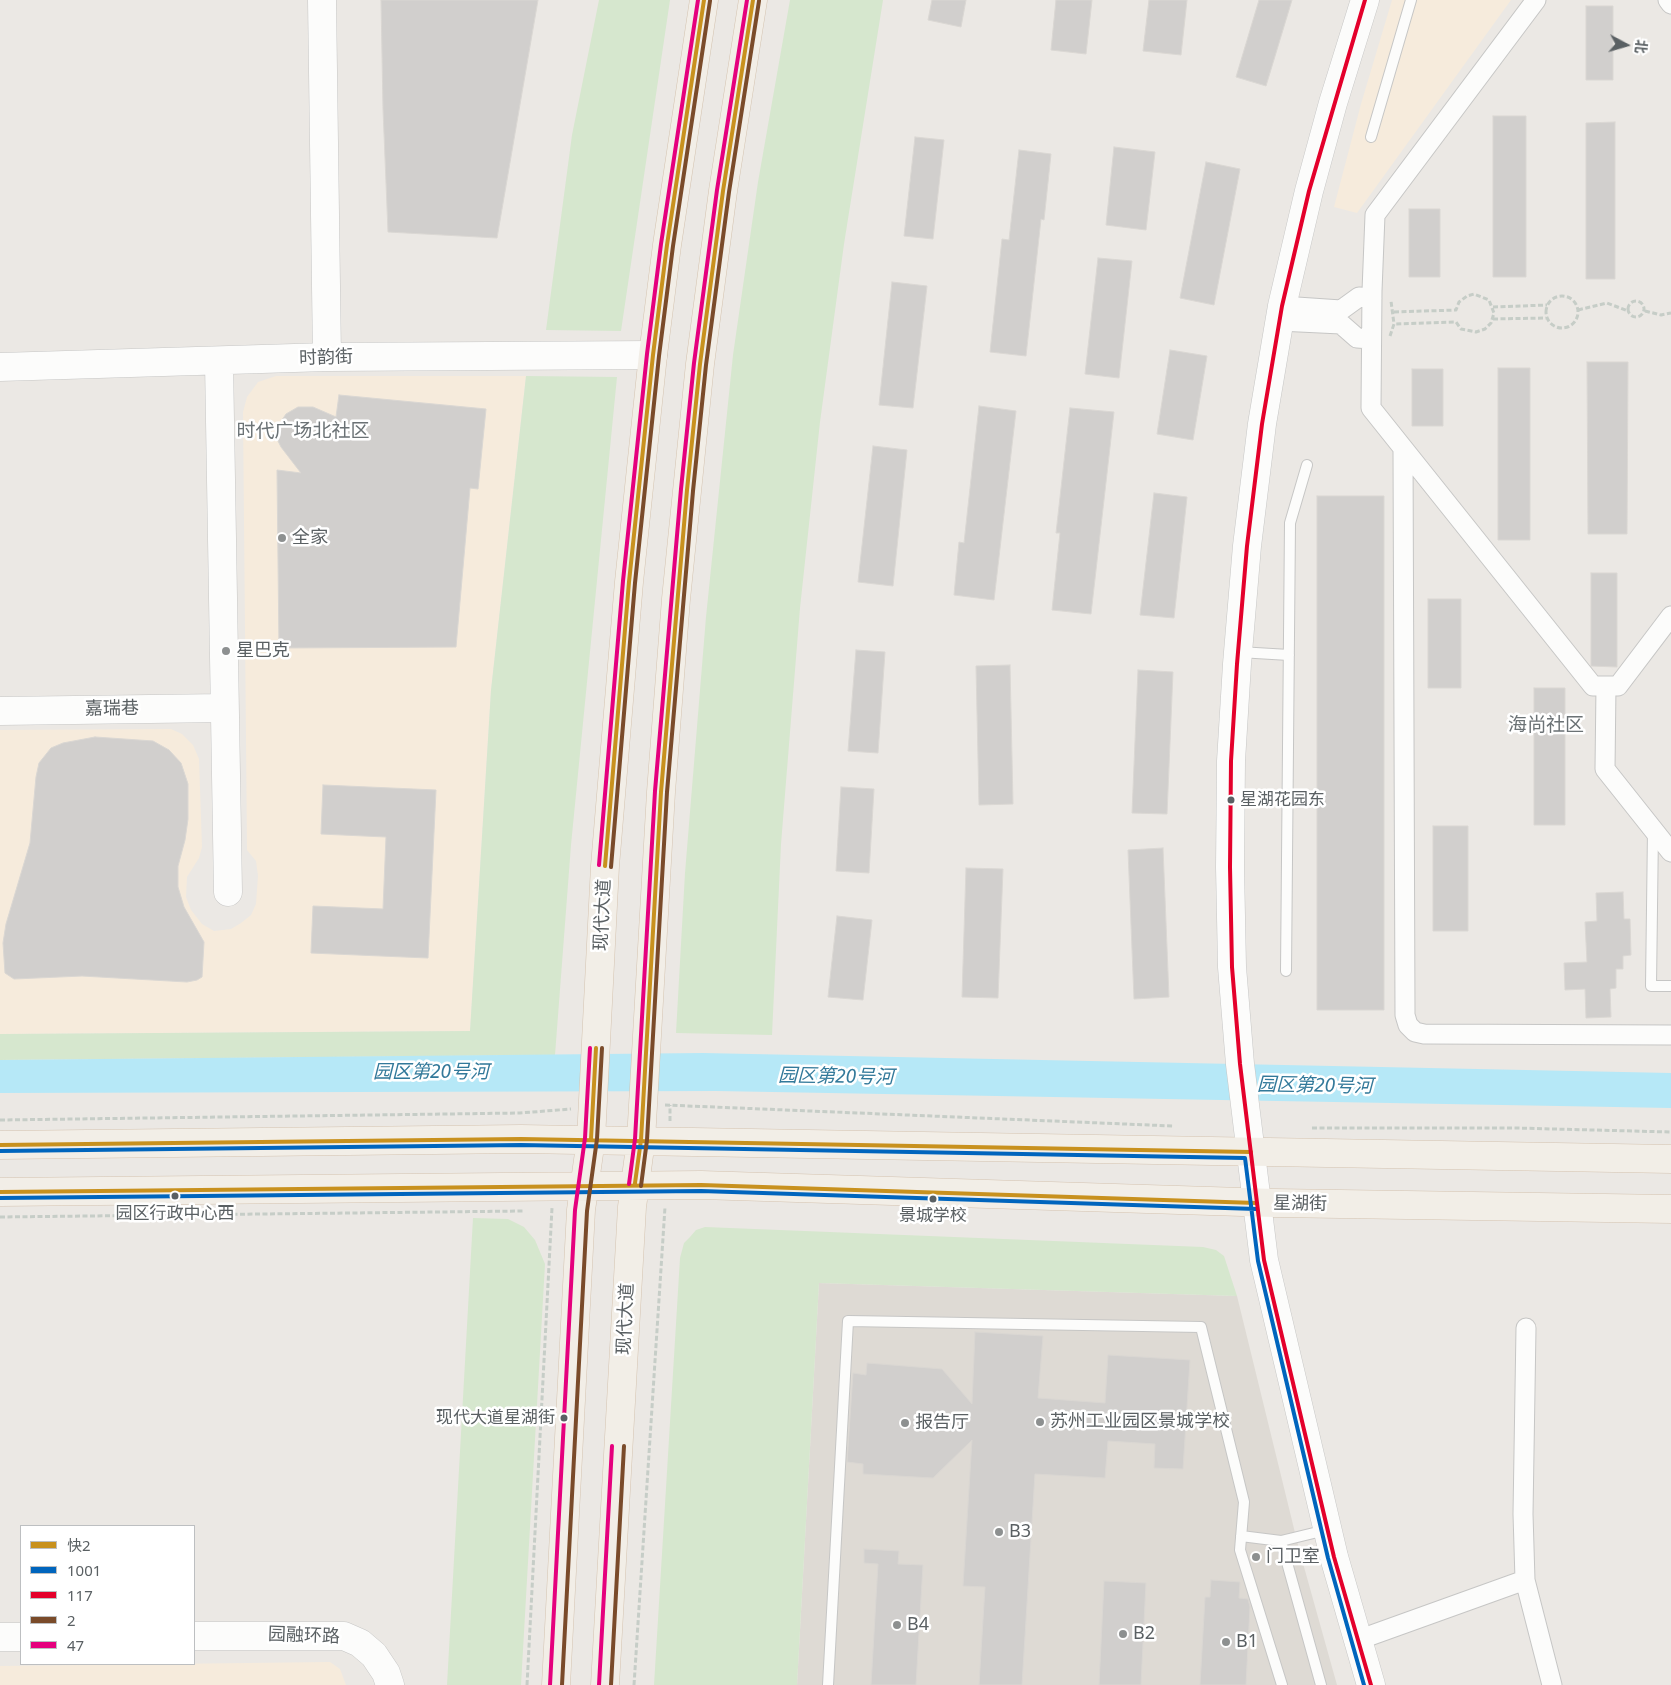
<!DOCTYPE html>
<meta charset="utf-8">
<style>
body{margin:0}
#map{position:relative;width:1671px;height:1685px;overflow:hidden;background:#ebe8e4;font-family:"Noto Sans","Noto Sans SC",sans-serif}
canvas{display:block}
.legend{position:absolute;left:20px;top:1525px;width:175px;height:140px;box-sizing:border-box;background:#fff;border:1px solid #bdbfc1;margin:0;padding:6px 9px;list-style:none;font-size:15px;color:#5a6063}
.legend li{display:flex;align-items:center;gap:10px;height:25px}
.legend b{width:25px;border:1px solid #bdbfc1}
.north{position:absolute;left:1601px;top:20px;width:50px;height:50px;-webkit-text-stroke:4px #fff;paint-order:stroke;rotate:96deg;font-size:14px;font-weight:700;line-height:20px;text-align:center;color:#5a6063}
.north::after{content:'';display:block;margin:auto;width:18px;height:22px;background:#5a6063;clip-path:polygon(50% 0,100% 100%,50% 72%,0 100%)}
</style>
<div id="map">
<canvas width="1671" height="1685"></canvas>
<ul class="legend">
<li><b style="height:6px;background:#c8911e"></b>快2</li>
<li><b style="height:6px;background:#0065bd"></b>1001</li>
<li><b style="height:6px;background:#e4002b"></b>117</li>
<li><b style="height:6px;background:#7a4b2a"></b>2</li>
<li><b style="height:6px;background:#e5007d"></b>47</li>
</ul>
<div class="north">北</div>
</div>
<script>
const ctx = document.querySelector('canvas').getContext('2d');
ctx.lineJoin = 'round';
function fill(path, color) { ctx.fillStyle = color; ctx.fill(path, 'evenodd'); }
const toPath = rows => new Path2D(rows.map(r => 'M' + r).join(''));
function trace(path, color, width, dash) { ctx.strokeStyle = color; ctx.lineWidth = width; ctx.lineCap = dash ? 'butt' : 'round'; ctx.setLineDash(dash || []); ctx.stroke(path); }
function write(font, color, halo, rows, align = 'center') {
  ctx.font = font + ' "Noto Sans","Noto Sans SC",sans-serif'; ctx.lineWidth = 5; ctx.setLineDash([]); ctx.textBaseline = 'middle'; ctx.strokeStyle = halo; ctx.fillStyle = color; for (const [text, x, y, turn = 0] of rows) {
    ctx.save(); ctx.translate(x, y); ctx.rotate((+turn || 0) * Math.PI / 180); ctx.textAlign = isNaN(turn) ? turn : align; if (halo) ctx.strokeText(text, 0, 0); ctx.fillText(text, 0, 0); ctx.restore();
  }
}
fill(toPath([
 [1392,0,1511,0,1357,213,1334,207,1361,104],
 [276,376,526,376,491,690,470,1031,0,1034,0,730,171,729,182,734,193,745,199,759,202,847,199,858,187,877,186,897,191,910,202,924,214,931,231,929,241,923,251,915,256,904,258,876,256,861,247,850,243,412,247,397,258,382],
 [330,1662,340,1669,346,1685,0,1685,0,1666]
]), '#f6ebdc');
fill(toPath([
 [819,1283,1237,1296,1299,1549,1337,1685,797,1685]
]), '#dedad4');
fill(toPath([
 [599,0,670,0,621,331,546,330,572,135],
 [790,0,883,0,844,244,820,422,800,608,781,844,772,1035,676,1033,685,873,706,617,733,355,758,182],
 [526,376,617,377,571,845,555,1055,0,1060,0,1034,470,1031,491,690],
 [473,1218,508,1219,524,1227,535,1240,545,1264,521,1685,447,1685],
 [705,1227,1203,1247,1216,1250,1224,1256,1237,1296,819,1283,797,1685,654,1685,680,1258,684,1243,690,1237,696,1230]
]), '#d6e7ce');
fill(toPath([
 [703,1053,1671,1073,1671,1108,716,1091,0,1093,0,1060]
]), '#b6e8f7');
const building = toPath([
 [381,0,538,0,497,238,388,232,383,109,381,0],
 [932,0,966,0,961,27,928,20,932,0],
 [1056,0,1092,0,1086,54,1051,50,1056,0],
 [1149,0,1187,0,1181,55,1143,51,1149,0],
 [1259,0,1292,0,1266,86,1236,77,1259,0],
 [1586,6,1613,6,1613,80,1586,80,1586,6],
 [1493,116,1526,116,1526,277,1493,277,1493,116],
 [1615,122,1615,279,1586,279,1586,123,1615,122],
 [915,137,944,140,933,239,904,236,915,137],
 [1114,147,1155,152,1146,230,1106,225,1114,147],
 [1019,150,1051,154,1044,220,1041,219,1026,356,990,352,1002,239,1009,240,1019,150],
 [1206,162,1240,169,1214,305,1180,298,1206,162],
 [1409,209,1440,209,1440,277,1409,277,1409,209],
 [1098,258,1132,261,1119,378,1085,374,1098,258],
 [892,282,927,286,913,408,879,405,892,282],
 [1170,350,1207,356,1193,440,1157,434,1170,350],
 [1587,362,1628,362,1627,534,1588,534,1587,362],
 [1498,368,1530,368,1530,540,1498,540,1498,368],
 [1412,369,1443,369,1443,426,1412,426,1412,369],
 [339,395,486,409,478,489,470,488,456,647,279,648,277,470,301,473,281,447,278,441,278,426,286,414,298,407,313,407,336,417,339,395],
 [979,406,1016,411,994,600,954,595,959,542,964,543,979,406],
 [1070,408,1114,412,1091,614,1052,610,1060,533,1056,533,1070,408],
 [873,446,907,450,893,586,858,582,873,446],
 [1154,493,1187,497,1174,618,1140,615,1154,493],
 [1317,496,1384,496,1384,1010,1317,1010,1317,496],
 [1591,573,1617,573,1617,667,1591,666,1591,573],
 [1428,599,1461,599,1461,688,1428,688,1428,599],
 [856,650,885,652,878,753,848,751,856,650],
 [1010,665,1013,804,979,805,976,666,1010,665],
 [1138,670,1173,672,1167,814,1132,813,1138,670],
 [1534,688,1565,688,1565,825,1534,825,1534,688],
 [95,737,153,741,169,750,181,763,188,784,188,819,185,840,178,866,178,887,184,907,204,942,202,977,197,980,187,982,82,976,14,979,5,973,3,943,6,924,30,843,36,777,39,763,51,748,63,743,95,737],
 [323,785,436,790,428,958,311,953,313,906,383,909,386,837,321,834,323,785],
 [841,787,874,789,869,873,836,871,841,787],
 [1433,826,1468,826,1468,931,1433,931,1433,826],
 [1163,848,1169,997,1134,999,1128,850,1163,848],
 [966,868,1003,869,998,998,962,997,966,868],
 [1623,892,1624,919,1630,919,1631,955,1623,956,1623,969,1616,969,1616,988,1610,989,1611,1017,1586,1018,1585,989,1565,990,1564,963,1587,962,1585,922,1597,921,1596,893,1623,892],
 [837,916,872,920,863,1000,828,997,837,916],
 [975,1332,1043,1336,1038,1398,1105,1403,1108,1355,1190,1360,1183,1469,1154,1468,1155,1444,1108,1441,1105,1478,1035,1474,1022,1685,979,1685,985,1587,963,1586,972,1440,933,1478,863,1474,863,1464,847,1462,853,1373,866,1375,867,1363,942,1369,972,1404,975,1332],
 [864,1549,899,1551,898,1564,923,1565,916,1685,871,1685,878,1564,864,1563,864,1549],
 [1211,1580,1240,1582,1239,1598,1248,1599,1250,1607,1246,1685,1200,1685,1205,1597,1210,1597,1211,1580],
 [1104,1581,1146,1583,1141,1685,1099,1685,1104,1581]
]);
fill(building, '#d1cfcd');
trace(building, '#dad7d3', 1);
const lane = toPath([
 [1371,137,1411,0],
 [1239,652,1289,655],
 [1653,830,1651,986,1671,986],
 [1286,971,1290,523,1307,465],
 [1241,1536,1281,1541,1326,1530],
 [1281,1541,1321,1685],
 [828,1685,848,1321,1201,1327,1244,1502,1240,1550,1282,1685]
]);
const street = toPath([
 [1536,0,1375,215,1372,291,1371,408,1593,686,1618,686,1671,616],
 [1668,0,1671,4],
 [1282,306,1341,310,1359,297,1372,298],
 [1279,321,1341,324,1357,338,1371,339],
 [1403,449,1405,1015,1408,1025,1415,1032,1424,1034,1671,1035],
 [1606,686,1605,769,1671,852],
 [1526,1328,1523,1514,1525,1580,1552,1685],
 [1358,1640,1525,1580]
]);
const secondary = toPath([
 [322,0,327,357],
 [1365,0,1333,103,1309,191,1282,306,1262,424,1247,546,1237,664,1231,761,1230,867,1232,967,1240,1064,1264,1260,1334,1557,1371,1685],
 [219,362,228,892],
 [0,367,327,357,653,355],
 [0,711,224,708],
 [194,1636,344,1636,360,1643,374,1655,386,1673,390,1685],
 [0,1637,21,1637]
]);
const primary = toPath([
 [0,1145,521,1139,1671,1159],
 [0,1192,701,1185,1274,1203,1671,1209],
 [556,1685,581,1210,591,1139,605,866,629,582,653,355,667,245,704,0],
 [605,1685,632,1207,641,1140,661,792,676,599,700,364,723,191,753,0]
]);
trace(lane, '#c6c6c5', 12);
trace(street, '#c6c6c5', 21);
trace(secondary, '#c6c6c5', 29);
trace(primary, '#d4c3b0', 29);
trace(toPath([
 '1546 312a16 16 0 1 1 32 0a16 16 0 1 1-32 0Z',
 '1628 309a8 8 0 1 1 16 0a8 8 0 1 1-16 0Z',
 [1493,307,1547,305],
 [1578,310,1607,303,1628,311],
 [1645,311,1661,315,1671,313],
 [1394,312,1456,310,1459,302,1467,296,1474,294,1489,300,1494,313,1491,323,1485,329,1476,332,1461,329,1456,322,1394,324],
 [1493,319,1546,318],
 [1390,336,1394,324,1391,301],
 [665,1105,1173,1126],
 [0,1120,520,1113,571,1109],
 [670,1121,670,1105],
 [1312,1128,1515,1128,1671,1132],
 [0,1217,524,1211],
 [527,1685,552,1208],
 [634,1685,665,1207]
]), '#c6cdc7', 3, [5, 2.5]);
trace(lane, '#fcfcfb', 10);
trace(street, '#fcfcfb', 19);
trace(secondary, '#fcfcfb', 28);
trace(primary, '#f2eee7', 28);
trace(toPath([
 [605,866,629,582,653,355,667,245,704,0],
 [591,1139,596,1048],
 [0,1145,521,1139,1251,1152],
 [635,1183,641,1140,661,792,687,490,700,364,723,191,753,0],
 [0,1192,701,1185,1256,1203]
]), '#c8911e', 4);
trace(toPath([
 [0,1151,521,1145,1245,1158,1258,1261,1328,1558,1364,1685],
 [0,1198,701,1191,1256,1209]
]), '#0065bd', 4);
trace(toPath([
 [1365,0,1309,191,1282,306,1262,424,1247,546,1237,664,1231,761,1230,867,1232,967,1240,1064,1264,1260,1334,1557,1371,1685]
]), '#e4002b', 4);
trace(toPath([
 [611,867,635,583,659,356,673,246,710,1],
 [641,1186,647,1140,667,792,693,491,706,365,729,192,759,1],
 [562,1685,587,1211,597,1139,602,1048],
 [611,1685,624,1446]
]), '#7a4b2a', 4);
trace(toPath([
 [599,865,623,581,647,354,661,244,698,0],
 [629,1184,635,1139,655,791,681,489,694,363,717,190,747,0],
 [550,1685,575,1210,585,1138,590,1048],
 [599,1685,612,1446]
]), '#e5007d', 4);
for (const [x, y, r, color] of [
 [282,538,5,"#8d9090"],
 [226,651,5,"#8d9090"],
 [1231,800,4.5,"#5a6063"],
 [175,1196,4.5,"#5a6063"],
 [933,1199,4.5,"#5a6063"],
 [564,1418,4.5,"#5a6063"],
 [1040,1422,5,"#8d9090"],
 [905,1423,5,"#8d9090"],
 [999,1532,5,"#8d9090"],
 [1256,1557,5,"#8d9090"],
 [897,1625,5,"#8d9090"],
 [1123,1634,5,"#8d9090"],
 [1226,1642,5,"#8d9090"]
]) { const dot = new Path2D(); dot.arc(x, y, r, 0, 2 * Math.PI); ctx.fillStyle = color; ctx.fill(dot); trace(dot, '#fff', 2); }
write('17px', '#5a6063', '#fff', [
 ["星湖花园东",1240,800,"left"],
 ["园区行政中心西",175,1214],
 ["景城学校",933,1216],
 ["现代大道星湖街",555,1418,"right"]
]);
write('18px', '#5a6063', '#fff', [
 ["时韵街",326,358,-2],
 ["嘉瑞巷",112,709,-1],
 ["现代大道",603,915,-87],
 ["星湖街",1300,1204,1],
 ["现代大道",626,1319,-87],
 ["园融环路",304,1636,2]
]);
write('18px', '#5a6063', '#fff', [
 ["全家",292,538],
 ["星巴克",236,651],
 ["苏州工业园区景城学校",1050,1422],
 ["报告厅",915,1423],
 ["B3",1009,1532],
 ["门卫室",1266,1557],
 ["B4",907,1625],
 ["B2",1133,1634],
 ["B1",1236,1642]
], 'left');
write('19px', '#6b7275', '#fff', [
 ["时代广场北社区",303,432],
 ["海尚社区",1546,726]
]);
write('italic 19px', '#32799a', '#fff', [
 ["园区第20号河",431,1073],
 ["园区第20号河",836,1077,1],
 ["园区第20号河",1315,1086,1]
]);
</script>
